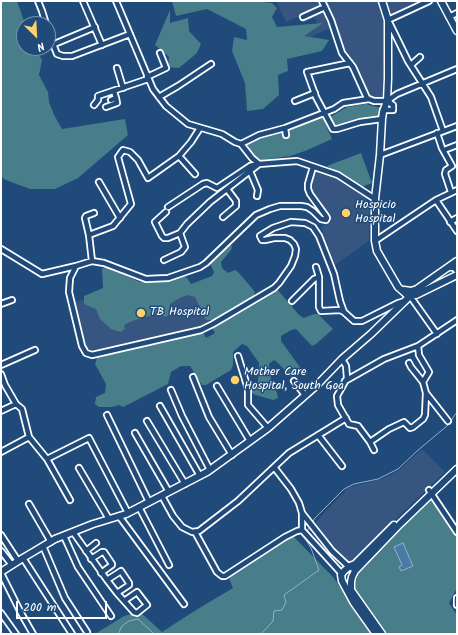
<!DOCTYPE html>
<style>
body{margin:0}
#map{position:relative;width:458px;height:635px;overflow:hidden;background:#1f4a7a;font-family:Kalam,sans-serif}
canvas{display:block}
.frame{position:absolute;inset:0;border:2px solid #fff;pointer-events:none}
.north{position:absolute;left:16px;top:16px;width:40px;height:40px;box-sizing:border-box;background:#1f4a7a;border:1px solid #7992af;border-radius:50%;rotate:156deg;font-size:11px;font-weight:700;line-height:16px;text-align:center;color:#fff}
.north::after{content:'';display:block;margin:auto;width:14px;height:18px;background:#ffd166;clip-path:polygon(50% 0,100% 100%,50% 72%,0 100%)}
.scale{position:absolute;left:16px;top:601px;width:91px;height:18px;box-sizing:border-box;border:2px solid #fff;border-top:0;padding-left:5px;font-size:12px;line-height:14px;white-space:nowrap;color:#fff;-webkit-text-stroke:3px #1f4a7a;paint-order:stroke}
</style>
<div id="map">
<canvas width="458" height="635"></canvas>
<div class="frame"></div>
<div class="north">N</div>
<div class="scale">200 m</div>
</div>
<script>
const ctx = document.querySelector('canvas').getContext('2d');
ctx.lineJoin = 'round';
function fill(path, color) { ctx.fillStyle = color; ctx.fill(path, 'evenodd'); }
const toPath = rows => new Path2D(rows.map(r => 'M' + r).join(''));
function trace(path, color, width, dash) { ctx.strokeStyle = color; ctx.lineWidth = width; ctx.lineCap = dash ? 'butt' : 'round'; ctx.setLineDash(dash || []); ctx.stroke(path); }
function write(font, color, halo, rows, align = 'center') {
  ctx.font = font + ' Kalam,sans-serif'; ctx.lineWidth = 3; ctx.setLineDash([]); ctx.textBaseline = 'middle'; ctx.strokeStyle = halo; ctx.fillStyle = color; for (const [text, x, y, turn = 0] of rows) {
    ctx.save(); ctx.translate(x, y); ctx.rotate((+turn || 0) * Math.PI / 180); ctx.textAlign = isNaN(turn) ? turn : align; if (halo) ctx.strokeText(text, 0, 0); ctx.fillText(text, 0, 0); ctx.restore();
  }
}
fill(toPath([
 [276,1,318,1,330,28,306,39,303,32,318,25,315,18,304,22,300,16,286,22],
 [325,1,379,1,384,23,383,100,372,100,369,97,363,78,353,62,343,51,333,17],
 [385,1,425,1,390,17],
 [316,170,330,174,365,196,369,205,369,241,335,265,321,227,328,223,329,219,310,195,308,185,312,173],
 [185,274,211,323,196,328,103,351,90,351,84,347,74,302,143,287],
 [422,449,445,472,353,560,349,562,346,561,313,525,348,488,384,478,398,471]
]), '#365681');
fill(toPath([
 [1,1,17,1,25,24,24,24,24,48,35,48,42,60,39,75,48,92,49,102,54,115,62,129,125,119,128,135,78,178,55,189,30,189,6,180,1,177],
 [172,1,255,1,272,3,277,8,272,17,277,27,323,23,304,36,329,40,322,51,287,59,288,71,278,75,279,95,263,109,247,111,245,83,232,51,234,37,247,40,246,29,207,9,176,16],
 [170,10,170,23,188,18,189,31,201,44,197,53,179,68,168,67,169,57,155,45],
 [366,104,381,108,379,116,344,124,335,128,330,117,347,107],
 [322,116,332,139,305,151,290,156,262,160,259,160,247,147,251,141,289,131],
 [361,153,372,183,359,188,327,166],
 [229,244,232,246,231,250,221,262,222,268,228,273,235,270,239,273,255,292,253,297,215,320,206,320,195,297,187,295,178,299,170,304,169,315,165,317,159,313,132,321,124,325,125,329,121,332,111,329,100,319,96,309,84,304,84,296,103,288,102,268,108,268,140,282,167,280,183,276,187,278,191,284,212,276,214,272,210,263],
 [277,289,299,315,304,318,314,314,318,314,333,329,316,344,312,346,296,329,291,330,281,336,281,341,302,370,291,377,277,362,274,360,269,364,271,380,277,393,278,398,273,400,256,395,251,393,252,385,258,382,259,363,247,346,242,344,233,352,233,365,231,370,206,385,202,385,190,366,181,366,171,372,168,384,133,402,123,407,119,405,112,407,99,407,95,404,96,397,105,393,106,384,95,364,97,358,203,332,206,338,215,333,212,328],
 [431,497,457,536,457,588,449,603,457,615,457,634,386,634,355,589,356,581,360,570],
 [293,536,333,577,372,634,95,634,124,616,140,612,162,632,196,610,233,588,228,576]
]), '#487d8a');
const water = toPath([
 [403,543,413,566,401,571,399,567,402,565,394,547,403,543]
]);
fill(water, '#497ba6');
trace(water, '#92b0ca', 1);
trace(toPath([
 [312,523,315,518,344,489,354,484,378,479,398,469,417,451,448,425,457,412],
 [307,532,310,526],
 [118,634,122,626,129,621,138,619,154,634],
 [261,634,273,621,274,611,282,610,286,602,284,595,319,570,311,548,304,537,305,535]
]), '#92b0ca', 1);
const minor = toPath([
 [38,1,42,11,46,24],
 [83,1,102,45],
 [116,1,153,89,166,106,188,124,222,134,235,142,241,144,252,158,259,164,297,161,338,175,375,199],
 [322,1,331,20,342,53,353,67,367,98,369,99],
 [429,1,388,20,408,61,431,97,443,131],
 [303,17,325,7],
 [449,17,457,13],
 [48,31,57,54,63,56,72,56,130,34],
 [52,45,95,27],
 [350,63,307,72,316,97,333,129,337,129,360,122,382,119],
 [411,65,420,57],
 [117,68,123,88],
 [147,77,166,68,160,53],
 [159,97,178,86,211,64],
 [111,100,116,98,114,91],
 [295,101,315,93],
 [94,105,98,100,98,96,148,79],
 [106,107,117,103,116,98],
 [383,110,393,110,393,105,391,104,389,100],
 [285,128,286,135],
 [437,133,442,148,452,166,446,170,445,174,451,192],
 [241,144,259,135,285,128,334,109,343,103,369,99,374,101,387,101,397,94,457,69],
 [444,150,457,145],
 [380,155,457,126],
 [179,156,191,142,200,128],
 [313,167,308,184,308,189,310,194,326,216,327,218,326,220,321,219,313,211,307,207,301,206,280,206,270,209,256,215,206,263,200,267,168,278,146,279,104,263,92,261,76,266,70,278,69,292,82,346,86,353,92,355,201,330,213,324,274,288,279,283,291,266,295,256,296,249,294,244,290,240,285,238,274,238,265,240,262,240,260,236,273,228,291,222,305,223,313,227,319,236,334,274,340,301,344,312],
 [250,171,258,190,257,196],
 [99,182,120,218],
 [436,200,457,231],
 [168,207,203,184,207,183,217,188,250,166,258,164],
 [166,212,155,222,162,236,164,238,168,238,180,233],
 [223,217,236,206,236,201,227,189],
 [450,222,457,218],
 [89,235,85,218,86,216,94,213],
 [375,241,436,200,457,190],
 [1,249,42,274,76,266],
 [164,260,181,252,185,247,180,233,187,224,210,202,259,164],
 [92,261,89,235,113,226,131,204,118,157,123,150,130,152,138,160,148,178,179,156,195,174],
 [316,267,319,277,319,307,321,311,340,310,344,312,354,321,362,321,398,303,405,301],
 [410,296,437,334],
 [292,301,314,279,319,277],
 [1,304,12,300],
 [238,356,248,389,248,405,268,428],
 [342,359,346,366,347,378,337,396,338,405,349,424,358,426,370,442,389,429,404,422,410,428,413,427,423,419,425,415,426,393,423,382,429,372,419,355,418,346],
 [409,363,411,367,423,382],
 [1,365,35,350],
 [1,374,5,385,16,404,22,409,29,437,1,452],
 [193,377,209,417,232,455],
 [294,381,305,395],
 [345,381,384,359,418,346,457,320],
 [217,386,250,441],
 [171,390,182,416,210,470],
 [426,393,448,421],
 [160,406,200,476],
 [1,411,16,404],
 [107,415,149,502],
 [147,421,185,484],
 [135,433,169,492],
 [318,435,342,466],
 [29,437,47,459],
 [370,442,374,450],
 [274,467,291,489,299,503,302,513,302,530,342,574],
 [79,468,109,519],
 [429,490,457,532],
 [162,496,173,516,182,527,192,532,199,531,238,501,289,453,346,418],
 [70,500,47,459,89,438,128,513],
 [29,504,51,542],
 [139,507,169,565],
 [302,513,332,551,349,567],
 [119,516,184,604],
 [73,532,107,580,117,593,134,612,137,613,147,605,137,592,124,601],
 [195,532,217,572,222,576,225,576,285,537,297,531,302,530],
 [1,535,18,561],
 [64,536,78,567,111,616],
 [43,546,65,598,87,632],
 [1,551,12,565],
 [86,551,96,543],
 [23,558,72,634],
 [91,559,102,552,104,552,112,564,112,565,101,573],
 [1,573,21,613,33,634],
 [107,580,121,571,129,583,129,585,117,593],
 [457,598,457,605],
 [1,613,16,634]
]);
const major = toPath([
 [382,1,388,20,388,78,387,101,383,112,382,119,380,155,375,199,375,241,377,251,398,287,407,295,416,295,457,275],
 [441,1,457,31],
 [449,267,454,267,457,270],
 [404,290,411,291,417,289,457,261],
 [350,566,355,564,394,525],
 [353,568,350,566,344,571,341,575,342,581,354,603,376,634],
 [1,572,23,558,55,539,93,524,126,514,207,472,268,428,317,385,342,359,371,334,406,300,410,296],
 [382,634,351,590,351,582,352,577,355,571,400,524,457,469]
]);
trace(minor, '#fff', 8);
trace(major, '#fff', 9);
trace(minor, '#1f4a7a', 4.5);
trace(major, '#1f4a7a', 6);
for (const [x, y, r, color] of [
 [346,213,5,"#ffd166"],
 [141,313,5,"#ffd166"],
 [235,380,5,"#ffd166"]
]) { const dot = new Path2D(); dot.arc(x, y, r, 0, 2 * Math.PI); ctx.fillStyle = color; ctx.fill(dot); trace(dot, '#1f4a7a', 1.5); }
write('12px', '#fff', '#1f4a7a', [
 ["Hospicio",355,206],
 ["Hospital",355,220],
 ["TB Hospital",150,313],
 ["Mother Care",244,373],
 ["Hospital, South Goa",244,387]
], 'left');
</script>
